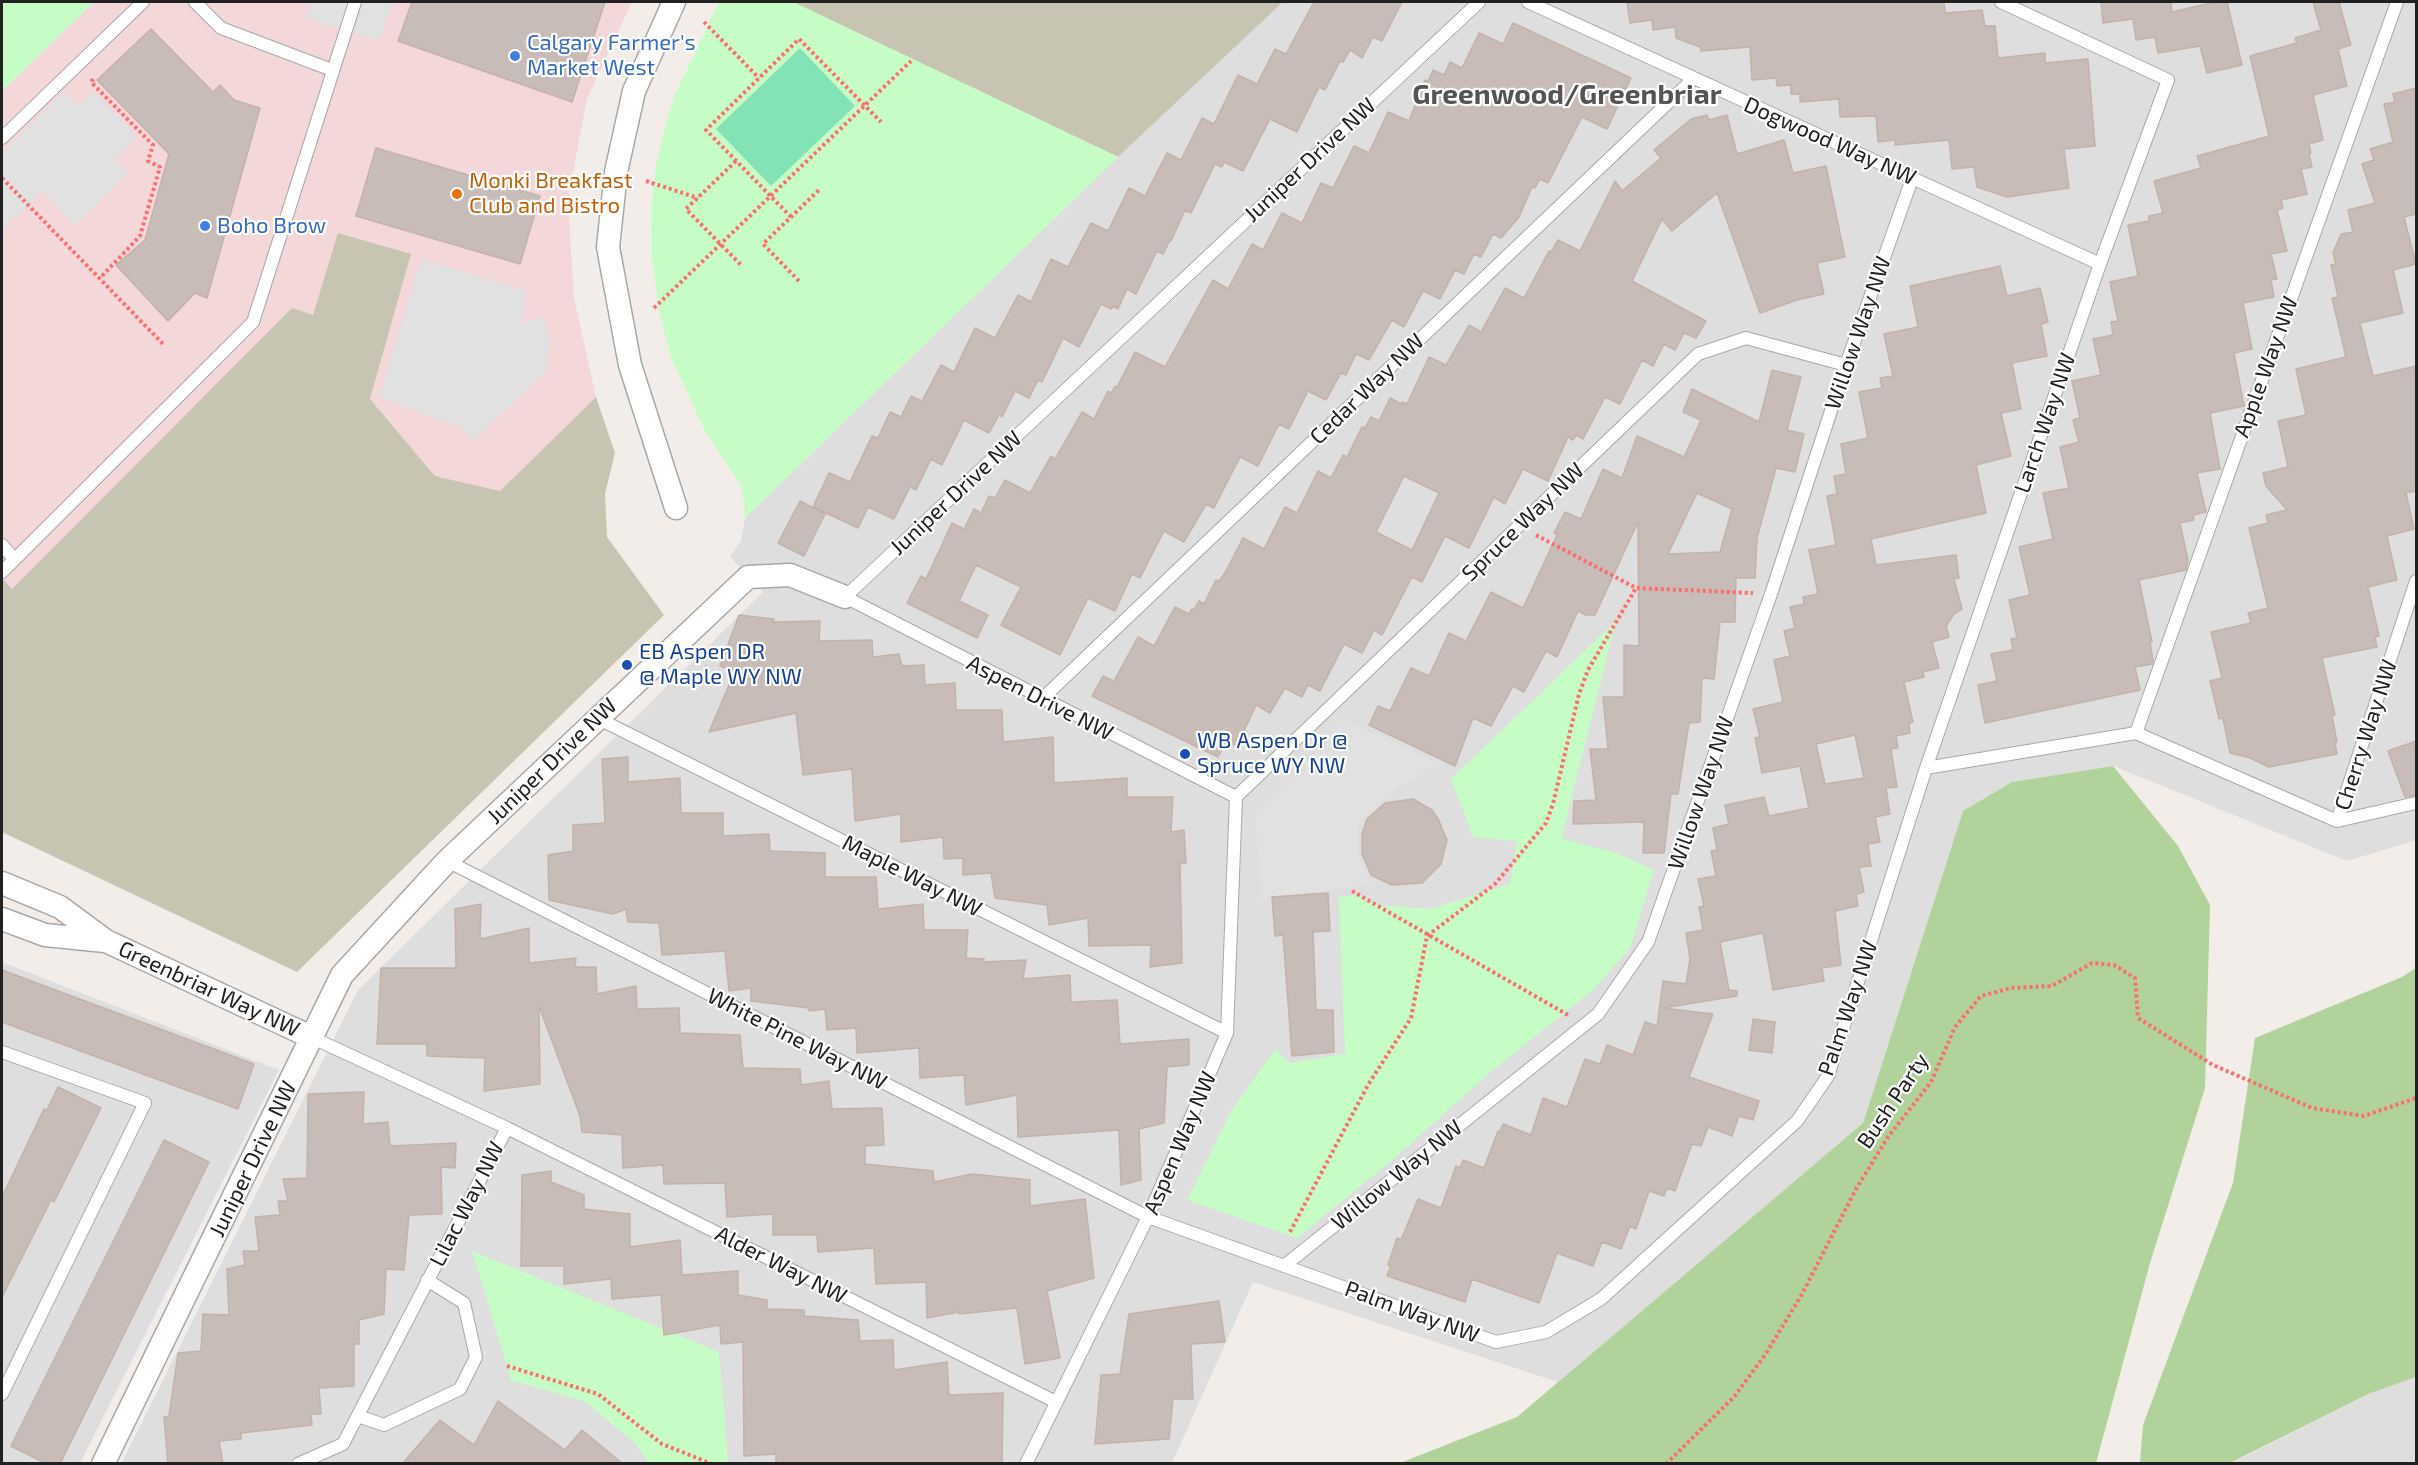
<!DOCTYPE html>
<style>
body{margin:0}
#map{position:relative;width:2418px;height:1465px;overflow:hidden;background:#f2ede8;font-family:"Exo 2",sans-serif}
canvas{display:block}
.frame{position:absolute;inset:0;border:3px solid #212121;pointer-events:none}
</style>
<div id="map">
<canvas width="2418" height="1465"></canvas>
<div class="frame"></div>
</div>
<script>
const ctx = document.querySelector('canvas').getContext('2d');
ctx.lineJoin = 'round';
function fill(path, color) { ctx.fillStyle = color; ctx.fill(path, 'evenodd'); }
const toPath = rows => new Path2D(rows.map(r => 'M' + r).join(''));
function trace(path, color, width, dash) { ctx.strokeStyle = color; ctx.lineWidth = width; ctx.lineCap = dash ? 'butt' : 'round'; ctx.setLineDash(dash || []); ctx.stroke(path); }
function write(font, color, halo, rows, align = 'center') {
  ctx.font = font + ' "Exo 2",sans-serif'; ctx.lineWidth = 4.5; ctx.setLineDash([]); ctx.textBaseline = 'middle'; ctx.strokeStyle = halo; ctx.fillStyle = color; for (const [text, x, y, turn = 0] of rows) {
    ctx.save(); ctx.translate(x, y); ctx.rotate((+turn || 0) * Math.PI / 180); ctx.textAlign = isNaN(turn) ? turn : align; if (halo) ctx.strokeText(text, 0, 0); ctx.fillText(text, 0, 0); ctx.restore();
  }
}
fill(toPath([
 [1283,2,2416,2,2416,840,2347,861,2113,766,2012,782,1963,811,1863,1123,1558,1382,1253,1282,1172,1463,121,1464,358,990,763,592,730,557,741,541,745,518,1118,157],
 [2,962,279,1070,80,1463,2,1463],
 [2416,1377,2416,1463,2230,1464,2368,1394]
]), '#dfdede');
fill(toPath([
 [94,2,632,2,587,99,568,198,574,298,596,397,500,491,435,476,370,399,411,254,313,316,12,589,2,578,2,91]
]), '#f3d7d9');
fill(toPath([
 [793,2,1283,2,1118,157],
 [338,233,411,254,370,399,435,476,500,491,596,397,615,453,605,494,607,537,664,615,297,972,2,832,2,578,12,589,292,308,313,315]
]), '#c7c5b2');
fill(toPath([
 [2113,766,2178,846,2210,905,2205,1088,2150,1263,2096,1463,1400,1463,1517,1417,1863,1123,1963,811,2012,782],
 [2416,968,2416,1377,2368,1394,2230,1463,2140,1463,2143,1425,2233,1183,2255,1038,2402,977]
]), '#b1d29b');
fill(toPath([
 [2,2,94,2,2,91],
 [719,2,793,2,1118,157,745,518,744,500,740,484,705,431,671,357,659,311,651,250,652,202,656,166,665,127,675,95],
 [1616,621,1561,838,1616,853,1654,870,1630,948,1593,990,1493,1070,1390,1162,1297,1238,1187,1200,1230,1113,1275,1049,1290,1063,1345,1054,1339,897,1359,894,1377,905,1430,909,1510,884,1517,841,1473,837,1451,779],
 [472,1251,719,1352,728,1463,649,1463,636,1444,584,1401,511,1380]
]), '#c6fcc5');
fill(toPath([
 [800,48,855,106,771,186,716,129]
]), '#84e3b4');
fill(toPath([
 [312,2,393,2,379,40,306,19],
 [64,92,78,106,93,92,137,137,114,159,128,173,75,225,42,191,2,230,2,153],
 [421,259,526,291,522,323,543,317,549,337,547,370,474,440,460,427,379,397],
 [1344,720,1439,763,1392,792,1358,822,1358,854,1370,885,1263,899,1255,818]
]), '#e1e1e1');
const building = toPath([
 [412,2,605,2,572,102,398,41,412,2],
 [1314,2,1402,2,1382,41,1373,37,1362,58,1350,50,1343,62,1340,61,1325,90,1319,87,1297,132,1270,119,1243,171,1224,162,1222,167,1215,164,1191,213,1185,210,1171,241,1170,240,1163,254,1157,251,1136,294,1127,289,1118,309,1113,306,1111,309,1101,304,1079,347,1063,338,1042,382,1038,380,1029,398,1015,391,1002,417,999,415,989,433,964,420,942,465,931,459,916,490,910,487,894,519,868,507,858,528,813,507,829,473,850,482,872,436,878,438,890,412,901,417,911,396,922,401,941,365,954,372,975,328,995,338,1018,295,1031,302,1051,259,1068,267,1091,223,1108,231,1129,188,1145,196,1167,153,1181,160,1202,118,1214,124,1238,75,1257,84,1275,49,1286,54,1314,2],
 [1627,2,1944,2,1945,13,1982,10,1985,26,1995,26,1998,58,2045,53,2045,63,2088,59,2095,146,2064,149,2069,188,2007,197,1977,187,1974,167,1952,169,1949,140,1895,145,1895,140,1878,142,1876,116,1840,117,1839,99,1800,102,1800,94,1791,94,1791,85,1777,86,1776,78,1752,80,1750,47,1701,51,1700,47,1676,38,1675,27,1653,30,1652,20,1630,23,1627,2],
 [2101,2,2171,2,2172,12,2215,2,2227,2,2242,65,2207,73,2200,46,2158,53,2155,37,2136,40,2133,19,2103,23,2101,2],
 [2313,2,2339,2,2351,45,2338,49,2347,86,2313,95,2323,140,2309,144,2311,153,2309,154,2312,167,2301,169,2307,194,2281,200,2283,208,2277,210,2287,251,2271,254,2277,279,2271,280,2274,297,2243,303,2252,349,2234,353,2244,406,2210,413,2220,469,2197,473,2206,512,2193,515,2194,520,2180,523,2188,560,2186,570,2139,580,2152,642,2150,642,2153,660,2152,664,2135,667,2140,690,1985,723,1978,685,1997,681,1991,654,2013,650,2011,639,2017,638,2009,600,2030,595,2019,547,2053,539,2043,493,2069,488,2060,447,2079,442,2073,420,2080,418,2072,381,2101,375,2093,339,2113,335,2111,322,2118,321,2110,282,2138,276,2128,225,2149,221,2149,216,2163,213,2154,181,2201,168,2197,156,2269,136,2250,56,2297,43,2295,38,2321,30,2313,2],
 [1513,23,1631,78,1607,129,1582,117,1548,183,1540,179,1535,188,1532,187,1519,217,1501,238,1493,234,1481,257,1474,254,1464,274,1455,270,1440,299,1423,291,1404,327,1392,320,1369,360,1356,354,1346,375,1341,373,1326,400,1308,391,1289,429,1279,424,1258,466,1240,457,1214,508,1206,504,1184,542,1164,531,1140,578,1132,574,1115,611,1088,598,1060,655,1001,625,1021,587,976,565,959,601,988,615,977,638,907,603,921,576,926,579,952,523,964,529,974,509,981,513,989,496,995,498,1005,480,1030,493,1051,456,1055,459,1082,412,1094,419,1108,391,1111,393,1115,386,1117,387,1135,352,1165,367,1213,280,1228,289,1252,244,1263,250,1282,213,1302,223,1321,183,1333,188,1354,146,1369,153,1388,112,1409,121,1425,80,1428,81,1433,70,1444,75,1450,62,1462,68,1479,33,1503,44,1513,23],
 [151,29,213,92,220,85,234,100,260,108,207,298,195,293,168,321,116,265,145,240,169,154,97,80,151,29],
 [2416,88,2416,214,2404,217,2416,264,2393,270,2403,313,2360,323,2373,376,2416,366,2416,491,2406,493,2414,529,2387,536,2397,580,2368,587,2379,636,2375,637,2377,647,2322,658,2335,715,2332,716,2337,742,2335,743,2337,754,2269,767,2250,758,2230,753,2223,718,2219,719,2210,681,2222,678,2211,632,2251,623,2248,613,2268,608,2249,528,2268,523,2266,515,2287,510,2266,486,2263,473,2288,467,2278,421,2306,415,2296,369,2346,357,2332,298,2338,297,2331,265,2336,264,2333,253,2341,234,2353,232,2348,210,2375,203,2362,164,2374,160,2370,149,2393,142,2384,104,2395,102,2393,94,2416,88],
 [1707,115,1709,120,1727,115,1737,154,1784,140,1793,173,1826,166,1845,257,1817,263,1824,294,1797,300,1760,313,1717,193,1672,231,1662,219,1632,281,1706,321,1696,338,1684,333,1675,350,1664,344,1653,366,1642,360,1620,404,1605,397,1583,439,1576,435,1573,440,1568,437,1548,481,1523,469,1505,504,1494,497,1469,548,1445,536,1422,582,1412,577,1382,635,1374,630,1362,653,1344,644,1320,691,1308,685,1302,697,1285,688,1270,713,1256,705,1237,746,1226,741,1218,757,1092,696,1103,676,1114,681,1138,637,1154,646,1175,607,1189,614,1192,609,1194,610,1199,601,1204,604,1216,580,1219,581,1225,573,1243,538,1264,549,1285,507,1297,513,1318,471,1331,478,1343,455,1347,457,1362,427,1365,428,1371,417,1379,421,1390,398,1401,404,1402,402,1407,404,1429,357,1446,365,1469,325,1481,332,1505,288,1524,298,1549,251,1551,252,1558,240,1580,251,1615,181,1622,191,1661,158,1654,150,1691,119,1707,115],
 [1404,476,1439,493,1412,550,1376,532,1404,476],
 [376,148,540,196,520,264,356,216,376,148],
 [2000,266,2007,296,2040,288,2048,322,2041,324,2047,356,2012,363,2021,409,2001,413,2011,456,1976,465,1986,513,1871,539,1876,565,1956,555,1959,578,1954,579,1962,609,1954,614,1946,626,1949,637,1932,642,1939,668,1923,672,1924,677,1904,682,1913,722,1909,723,1910,733,1896,736,1898,748,1891,749,1897,787,1886,788,1890,814,1875,817,1880,842,1868,844,1871,866,1859,867,1864,892,1856,894,1858,906,1835,911,1841,965,1822,968,1824,981,1773,990,1763,933,1720,942,1729,990,1737,991,1737,996,1663,1008,1713,1014,1689,1077,1759,1101,1753,1120,1739,1116,1732,1136,1708,1127,1701,1146,1692,1144,1675,1191,1667,1188,1664,1196,1649,1191,1636,1229,1630,1226,1621,1249,1602,1242,1593,1266,1557,1253,1539,1303,1472,1279,1465,1302,1387,1276,1391,1266,1388,1265,1397,1238,1401,1240,1418,1199,1441,1208,1456,1166,1460,1168,1463,1160,1484,1168,1498,1131,1500,1132,1503,1124,1531,1135,1543,1098,1567,1107,1585,1059,1600,1064,1607,1045,1633,1055,1645,1022,1657,1026,1663,981,1686,984,1690,959,1686,933,1703,930,1699,907,1704,906,1698,879,1716,876,1711,851,1717,850,1713,828,1729,824,1725,805,1764,797,1769,816,1809,808,1800,766,1762,773,1755,738,1760,737,1753,709,1783,702,1774,660,1790,656,1784,631,1795,628,1790,607,1804,604,1803,597,1818,594,1809,550,1836,545,1827,496,1837,494,1834,476,1846,474,1841,444,1868,438,1859,392,1882,388,1880,378,1893,376,1884,334,1918,327,1910,286,2000,266],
 [1855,735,1864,778,1825,784,1816,744,1855,735],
 [1772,370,1801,377,1787,430,1804,434,1795,472,1776,468,1757,538,1755,578,1736,578,1735,622,1720,622,1714,679,1702,678,1700,722,1689,723,1678,794,1671,794,1664,853,1643,853,1644,822,1573,824,1574,801,1596,800,1590,749,1608,749,1603,697,1624,697,1624,645,1639,646,1638,522,1595,615,1586,615,1578,611,1557,657,1546,651,1524,692,1513,686,1491,726,1473,718,1455,766,1369,725,1378,706,1390,711,1411,668,1429,676,1449,633,1466,641,1491,592,1523,608,1557,535,1554,533,1565,512,1581,519,1603,469,1622,478,1637,436,1684,457,1701,420,1683,412,1692,389,1759,422,1772,370],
 [1697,493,1732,509,1720,552,1668,554,1697,493],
 [800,501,825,514,804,556,778,543,800,501],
 [739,615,774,619,773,622,820,621,819,641,872,640,873,657,899,654,902,666,924,665,925,685,955,683,956,710,1002,710,1003,742,1053,737,1054,783,1127,778,1127,797,1173,797,1171,832,1184,830,1186,863,1180,864,1182,963,1150,967,1151,945,1089,946,1088,918,1049,925,1047,905,995,898,991,873,963,875,963,858,944,859,943,837,901,842,901,814,855,821,852,769,803,775,796,713,709,732,735,671,720,666,739,615],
 [2416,741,2416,795,2405,797,2388,751,2416,741],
 [628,757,628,782,680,778,681,813,723,813,723,836,769,834,770,851,825,853,825,877,876,877,878,909,923,904,924,930,968,930,966,958,984,959,984,962,1026,960,1023,979,1070,975,1071,1002,1117,1000,1120,1044,1189,1039,1189,1065,1167,1067,1164,1123,1139,1129,1141,1180,1121,1185,1119,1130,1018,1137,1017,1095,966,1105,964,1075,920,1078,919,1048,857,1053,856,1028,827,1030,825,1009,809,1011,809,1008,751,1001,751,988,729,991,725,951,662,955,659,923,628,922,626,909,613,914,549,900,548,855,573,851,573,825,605,823,602,759,628,757],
 [1413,799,1432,810,1439,821,1447,840,1441,864,1422,883,1392,885,1371,875,1362,854,1362,834,1367,819,1385,803,1413,799],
 [1328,893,1330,931,1313,932,1316,1010,1333,1010,1334,1052,1292,1056,1283,935,1275,936,1272,897,1328,893],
 [481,904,480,939,529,928,529,963,576,958,575,967,596,967,597,994,636,986,637,1009,679,1008,680,1033,740,1035,743,1068,800,1069,801,1085,829,1081,832,1109,882,1108,884,1145,865,1146,865,1164,933,1171,934,1182,972,1174,1030,1180,1030,1206,1085,1199,1094,1278,1047,1291,1060,1358,1025,1364,1017,1308,959,1314,959,1312,927,1318,926,1282,876,1284,874,1248,818,1252,817,1235,773,1235,773,1214,727,1217,725,1183,664,1184,663,1165,623,1168,622,1135,582,1132,580,1116,539,1006,540,1084,484,1091,485,1058,427,1056,427,1044,377,1044,381,968,456,968,455,909,481,904],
 [2,970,254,1064,238,1109,2,1022,2,970],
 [1753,1019,1775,1022,1772,1053,1749,1050,1753,1019],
 [58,1087,101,1108,54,1202,51,1200,2,1297,2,1197,44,1109,47,1110,58,1087],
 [364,1092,363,1124,388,1122,390,1146,456,1143,455,1168,441,1167,442,1214,409,1215,404,1270,386,1269,384,1314,359,1320,359,1344,354,1344,354,1386,319,1388,321,1414,311,1414,312,1425,241,1433,241,1439,219,1441,223,1464,168,1464,164,1417,169,1416,178,1353,201,1351,203,1314,229,1315,227,1269,245,1265,243,1251,259,1251,255,1217,280,1215,278,1201,288,1201,283,1179,307,1178,308,1094,364,1092],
 [164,1140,209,1162,60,1464,47,1464,11,1446,164,1140],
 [551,1171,551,1182,584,1195,584,1209,630,1214,630,1247,680,1240,682,1275,738,1271,738,1295,767,1300,767,1309,804,1310,804,1316,858,1320,860,1341,893,1340,894,1370,947,1362,949,1395,1003,1393,1002,1464,776,1464,776,1454,744,1456,743,1342,721,1344,720,1325,664,1335,661,1295,612,1299,611,1279,564,1284,564,1266,521,1266,522,1175,551,1171],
 [1219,1301,1225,1342,1191,1344,1193,1399,1173,1399,1169,1439,1095,1444,1101,1375,1120,1374,1129,1314,1219,1301],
 [498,1401,565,1450,582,1430,623,1464,402,1464,440,1420,474,1445,498,1401]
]);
fill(building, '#c7bcb7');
trace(building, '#c4b2a9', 1.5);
const service = toPath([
 [195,2,221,28,332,70],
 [1528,2,2100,264],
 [2,138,143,2],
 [2,545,14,559],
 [2,572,253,322,355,2],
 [1042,699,1693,79],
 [597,718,1227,1033],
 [2136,733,2397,2],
 [1926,768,2100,264,2168,80,2001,2],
 [1236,797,845,597,1479,2],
 [1236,797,1698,354,1746,338,1846,365],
 [2337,821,2416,581],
 [447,861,1148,1217,1496,1342,1546,1332,1601,1299,1797,1121,1828,1076,1926,768,2136,733,2337,821,2416,803],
 [313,1038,507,1128,1056,1402],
 [2,1052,145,1103,2,1394],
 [1284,1266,1598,1014,1648,942,1771,594,1846,365,1912,179],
 [358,1416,384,1425,460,1389,476,1357,464,1303,427,1280],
 [298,1464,343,1444,507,1128],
 [1026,1464,1148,1217,1227,1033,1236,797]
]);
const minor = toPath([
 [674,2,634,91,616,172,608,247,630,365,676,508],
 [2,883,60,907,106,941,313,1038],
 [2,919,45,935,105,941],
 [103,1464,342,975,447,861,748,577,790,575,845,597]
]);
trace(service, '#a8a8a8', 14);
trace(minor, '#a8a8a8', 25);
trace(toPath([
 [704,22,759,78],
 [93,79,91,82,153,145,148,161,160,167,140,236,100,278],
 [736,161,686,209,742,266],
 [2,178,164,345],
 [646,181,698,198],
 [791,217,706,130,799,39,881,122],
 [799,281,763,244,820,189],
 [654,308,911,61],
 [1536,535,1636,588,1753,593],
 [1352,891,1568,1015],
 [1290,1232,1368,1085,1411,1018,1427,936,1495,884,1546,823,1553,804,1579,694,1588,670,1636,588],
 [507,1366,598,1394,662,1444,712,1464],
 [1666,1464,1734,1397,1765,1355,1801,1296,1856,1189,1888,1137,1931,1082,1955,1027,1981,996,2011,988,2052,986,2092,963,2114,965,2135,978,2138,1018,2213,1065,2312,1108,2364,1116,2416,1098]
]), '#ff6c6c', 4, [3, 3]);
trace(service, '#fff', 12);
trace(minor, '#fff', 22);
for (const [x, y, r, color] of [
 [515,56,6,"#3f7fe0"],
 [457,194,6,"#e8710a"],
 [205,226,6,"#3f7fe0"],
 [627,665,6,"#1a4fb4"],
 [1185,754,6,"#1a4fb4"]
]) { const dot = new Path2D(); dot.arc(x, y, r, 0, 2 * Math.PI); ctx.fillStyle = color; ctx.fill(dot); trace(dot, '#fff', 2); }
write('22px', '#366cbe', '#fff', [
 ["Calgary Farmer's",527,43],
 ["Market West",527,68],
 ["Boho Brow",217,226]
], 'left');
write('22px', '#212121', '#fff', [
 ["Dogwood Way NW",1830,141,24],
 ["Juniper Drive NW",1310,160,-43],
 ["Willow Way NW",1858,333,-71],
 ["Apple Way NW",2266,367,-70],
 ["Cedar Way NW",1367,389,-44],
 ["Larch Way NW",2045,423,-71],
 ["Juniper Drive NW",956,493,-43],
 ["Spruce Way NW",1523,522,-44],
 ["Aspen Drive NW",1040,698,27],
 ["Cherry Way NW",2366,735,-72],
 ["Juniper Drive NW",552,761,-44],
 ["Willow Way NW",1701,793,-71],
 ["Maple Way NW",912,876,27],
 ["Greenbriar Way NW",209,989,25],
 ["Palm Way NW",1848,1008,-71],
 ["White Pine Way NW",797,1039,27],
 ["Bush Party",1893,1101,-56],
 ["Aspen Way NW",1180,1143,-67],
 ["Juniper Drive NW",253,1159,-64],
 ["Willow Way NW",1397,1175,-39],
 ["Lilac Way NW",467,1204,-63],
 ["Alder Way NW",781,1265,27],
 ["Palm Way NW",1412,1312,20]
]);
write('22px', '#c56008', '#fff', [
 ["Monki Breakfast",469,181],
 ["Club and Bistro",469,206]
], 'left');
write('22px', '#164399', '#fff', [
 ["EB Aspen DR",639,652],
 ["@ Maple WY NW",639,677],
 ["WB Aspen Dr @",1197,741],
 ["Spruce WY NW",1197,766]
], 'left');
write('bold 28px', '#545454', '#fff', [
 ["Greenwood/Greenbriar",1567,95]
]);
</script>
